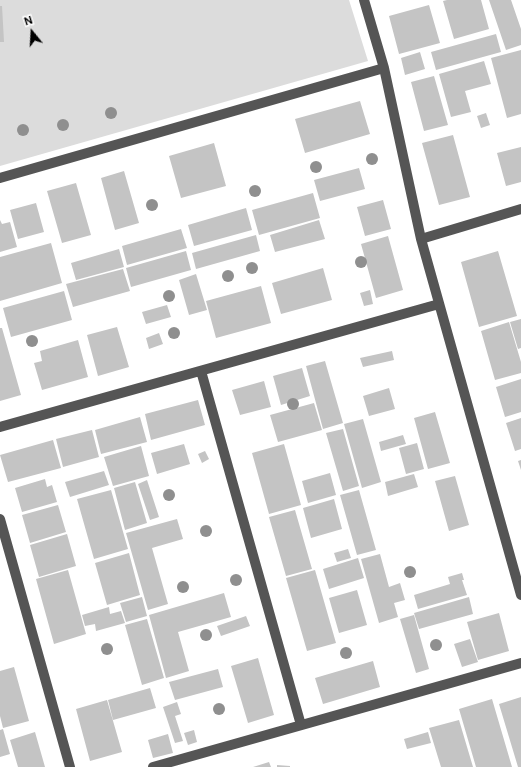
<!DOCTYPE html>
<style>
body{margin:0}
#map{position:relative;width:521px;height:767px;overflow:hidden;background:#fff;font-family:"DM Sans",sans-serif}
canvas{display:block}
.north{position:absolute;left:12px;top:12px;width:40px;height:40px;-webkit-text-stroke:3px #fff;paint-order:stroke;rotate:342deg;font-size:11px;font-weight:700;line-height:16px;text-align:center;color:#000}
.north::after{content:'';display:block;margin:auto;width:14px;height:18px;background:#000;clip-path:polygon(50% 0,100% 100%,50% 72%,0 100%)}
</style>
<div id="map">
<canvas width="521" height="767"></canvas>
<div class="north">N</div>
</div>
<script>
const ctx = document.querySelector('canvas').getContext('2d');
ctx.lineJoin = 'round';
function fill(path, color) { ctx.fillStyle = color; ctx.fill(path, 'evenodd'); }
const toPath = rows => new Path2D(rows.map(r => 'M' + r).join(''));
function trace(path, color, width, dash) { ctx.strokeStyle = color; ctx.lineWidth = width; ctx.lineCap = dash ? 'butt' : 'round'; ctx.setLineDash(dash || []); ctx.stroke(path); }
fill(toPath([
 [0,0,349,0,368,61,0,166]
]), '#dcdcdc');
fill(toPath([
 [447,0,481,0,489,29,454,39,443,1],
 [489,0,511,0,521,29,521,45,506,50],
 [429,5,440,43,399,54,389,16],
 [0,6,2,6,4,42,0,42],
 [496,34,501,52,436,70,431,52],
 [521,50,521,114,507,118,491,58],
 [420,52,425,69,405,75,401,58],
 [484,61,491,84,465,91,471,112,451,117,439,74],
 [434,76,448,125,424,131,411,82],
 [360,101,370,134,305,153,295,119],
 [486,113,490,125,481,128,477,116],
 [453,135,470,197,439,205,422,143],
 [214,143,226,186,181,198,169,156],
 [521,147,521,182,506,186,497,153],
 [359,168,365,189,320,201,314,180],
 [124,171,139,223,115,230,101,178],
 [76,183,91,235,62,243,47,191],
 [313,193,320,218,259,235,252,210],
 [383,200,391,229,365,236,357,207],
 [36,203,44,232,18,239,10,210],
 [246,208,252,230,194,246,188,225],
 [0,220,2,224,10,222,17,247,0,252],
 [319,220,325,239,275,252,270,235],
 [181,229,187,248,127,265,122,246],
 [256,235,260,251,196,269,192,253],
 [388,236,403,290,376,298,361,244],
 [51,243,62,283,0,301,0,257],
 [119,249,124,267,76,280,71,263],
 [186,251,191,270,131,287,126,268],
 [498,251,517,316,479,327,461,262],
 [323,268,332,300,281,314,272,283],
 [123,269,130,291,73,307,66,284],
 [196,274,207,310,189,315,179,280],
 [261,286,271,323,216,338,206,301],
 [370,290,373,304,364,306,360,293],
 [64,291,72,320,11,337,3,308],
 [167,305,171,317,146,324,142,312],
 [521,319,521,348,518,349,510,322],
 [509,322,521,362,521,373,495,380,481,331],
 [117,327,129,367,98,376,87,335],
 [0,328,2,328,21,395,0,401],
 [159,333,163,344,149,349,146,338],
 [78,340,88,377,42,390,34,363,42,361,40,351],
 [392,351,394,360,363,367,360,358],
 [325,361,343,423,323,429,306,366],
 [302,368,310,396,281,405,273,376],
 [521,379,521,412,505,417,496,387],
 [264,381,271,407,240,415,232,390],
 [389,388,395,409,369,416,363,396],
 [198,400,205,425,151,440,145,414],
 [314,403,322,430,278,442,270,415],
 [435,412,450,463,428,469,414,418],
 [140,417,147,442,101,454,95,430],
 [521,418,521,449,515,451,506,423],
 [363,419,381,482,362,488,344,424],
 [343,429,359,486,343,491,326,433],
 [92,430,99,457,63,467,56,439],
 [403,435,406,444,381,451,379,442],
 [53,440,61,468,8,482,0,455],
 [417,443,424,469,406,474,399,448],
 [184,444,190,464,157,474,151,453],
 [284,444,301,505,269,514,252,453],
 [141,446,149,476,113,486,104,457],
 [205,451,209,459,202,463,198,454],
 [521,460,521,470,518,461],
 [104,471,109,485,70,497,65,482],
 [330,473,336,495,308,503,302,481],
 [414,474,418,487,388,496,385,482],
 [455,476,469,525,449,531,435,481],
 [45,479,47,487,52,485,57,502,22,512,15,488],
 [147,480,159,517,150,520,138,484],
 [135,482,147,523,125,530,114,488],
 [111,490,128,549,94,559,77,499],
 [359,490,376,550,357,555,340,495],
 [334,499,342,529,311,538,303,508],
 [58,505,66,532,30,543,22,515],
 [295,510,312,569,286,576,269,517],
 [177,519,183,539,152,548,168,604,148,610,126,533],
 [67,534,76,566,39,577,30,545],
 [348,549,351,558,337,562,334,553],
 [129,553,140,595,107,605,95,563],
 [380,554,389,587,400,583,405,600,394,603,398,617,379,623,361,559],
 [358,558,364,578,329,589,323,569],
 [68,570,86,634,54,644,36,579],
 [315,570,336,643,307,651,286,578],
 [462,573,464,580,462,580,467,595,418,609,414,595,450,584,448,577],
 [357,590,367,625,339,633,329,598],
 [224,593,231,617,178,632,189,671,166,678,149,615],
 [142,597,147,616,126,622,120,603],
 [469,597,473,614,419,629,414,613],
 [109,607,110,614,121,611,125,623,96,631,95,624,85,626,82,615],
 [499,613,509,651,478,660,467,622],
 [414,615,429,669,416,673,400,619],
 [246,616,250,626,221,636,217,626],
 [147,619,164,678,142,685,125,625],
 [470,639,478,662,462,667,454,644],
 [258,658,274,715,248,723,231,666],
 [373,661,380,687,323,704,315,678],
 [14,667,29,721,3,728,0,716,0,671],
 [218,669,223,687,175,700,169,682],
 [150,688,156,708,113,720,108,700],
 [521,697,521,767,518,767,499,704],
 [492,699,512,767,476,767,459,709],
 [107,700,122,752,90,761,76,709],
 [177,702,181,714,175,716,183,741,175,743,163,707],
 [459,720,473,767,441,767,429,728],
 [3,729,10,754,0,757,0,730],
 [194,730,197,742,188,745,184,733],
 [35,732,45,767,18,767,10,740],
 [428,732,431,743,407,749,404,739],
 [168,734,173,753,153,758,148,740],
 [269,762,271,767,253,767],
 [277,765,290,766,290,767,277,767]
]), '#c4c4c4');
trace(toPath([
 [364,0,384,68,421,239,521,595],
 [0,178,384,68],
 [421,239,521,209],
 [201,371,301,725],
 [0,427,439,304],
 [0,519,70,767],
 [153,767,521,663]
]), '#555', 10);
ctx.fillStyle = '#8f8f8f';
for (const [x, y] of [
 [111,113],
 [63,125],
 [23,130],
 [372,159],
 [316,167],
 [255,191],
 [152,205],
 [361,262],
 [252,268],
 [228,276],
 [169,296],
 [174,333],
 [32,341],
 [293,404],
 [169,495],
 [206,531],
 [410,572],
 [236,580],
 [183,587],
 [206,635],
 [436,645],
 [107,649],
 [346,653],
 [219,709]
]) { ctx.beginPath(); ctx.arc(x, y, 6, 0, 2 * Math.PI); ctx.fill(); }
</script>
